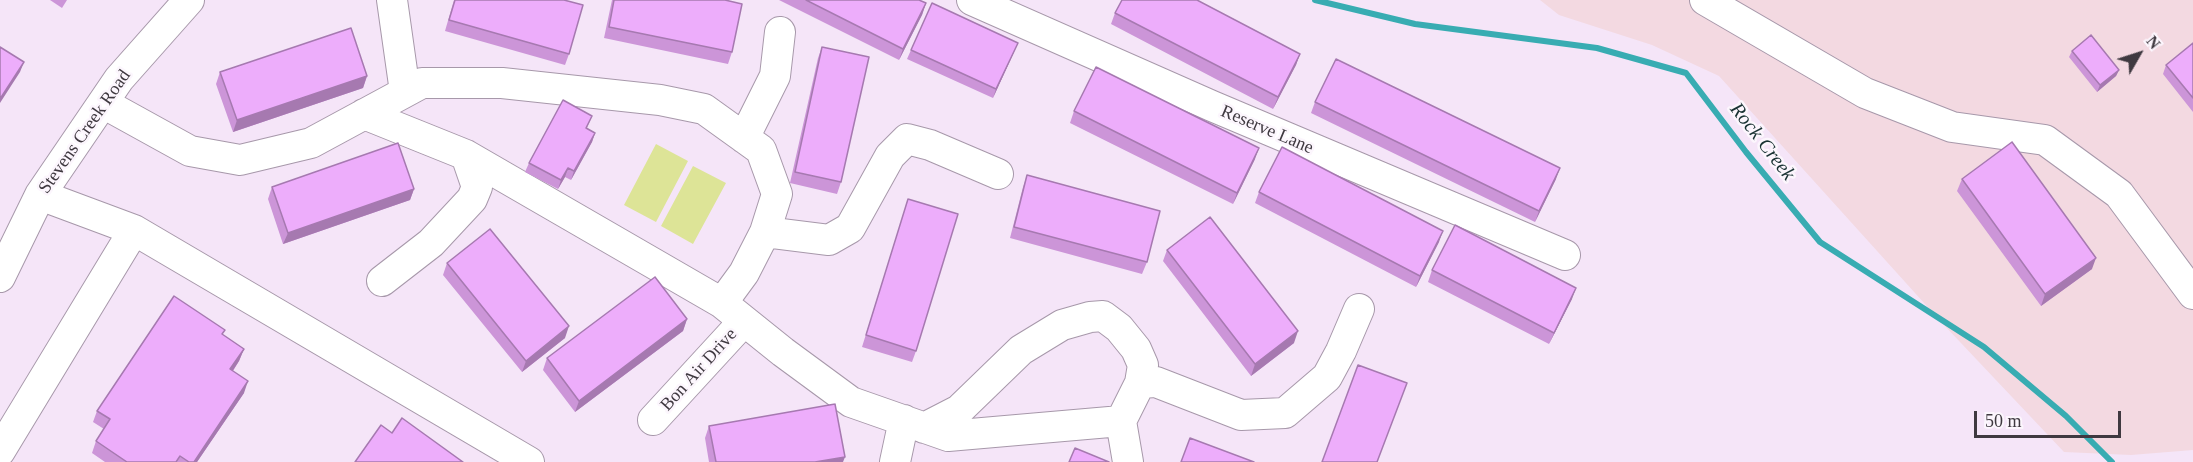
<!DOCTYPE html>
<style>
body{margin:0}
#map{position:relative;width:2193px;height:462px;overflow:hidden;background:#f5e5f8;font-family:Georgia,serif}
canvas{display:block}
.north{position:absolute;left:2109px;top:24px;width:60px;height:60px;-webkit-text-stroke:4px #fcf6fd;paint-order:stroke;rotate:51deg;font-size:16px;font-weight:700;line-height:24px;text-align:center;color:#3f3940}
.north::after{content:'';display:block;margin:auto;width:21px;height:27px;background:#3f3940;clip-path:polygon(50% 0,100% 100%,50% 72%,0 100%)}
.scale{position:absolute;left:1974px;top:411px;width:147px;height:27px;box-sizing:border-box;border:3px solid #3f3940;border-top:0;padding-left:8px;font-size:18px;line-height:21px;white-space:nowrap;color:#3f3940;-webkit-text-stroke:4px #fcf6fd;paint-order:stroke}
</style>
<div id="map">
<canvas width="2193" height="462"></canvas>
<div class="north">N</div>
<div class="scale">50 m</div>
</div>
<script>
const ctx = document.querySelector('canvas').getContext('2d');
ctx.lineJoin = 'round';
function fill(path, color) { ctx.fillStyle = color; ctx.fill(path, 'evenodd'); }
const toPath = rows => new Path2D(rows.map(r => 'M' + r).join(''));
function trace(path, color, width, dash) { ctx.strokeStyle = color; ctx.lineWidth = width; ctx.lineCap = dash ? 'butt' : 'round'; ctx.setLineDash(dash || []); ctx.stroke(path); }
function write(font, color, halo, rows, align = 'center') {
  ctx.font = font + ' Georgia,serif'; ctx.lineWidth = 5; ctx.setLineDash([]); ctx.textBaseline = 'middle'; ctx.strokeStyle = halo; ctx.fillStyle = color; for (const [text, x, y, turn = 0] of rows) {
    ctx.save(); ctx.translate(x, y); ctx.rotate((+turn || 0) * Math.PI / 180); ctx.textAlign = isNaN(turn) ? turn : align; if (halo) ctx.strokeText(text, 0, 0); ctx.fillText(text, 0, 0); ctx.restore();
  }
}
fill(toPath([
 [1540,0,2193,0,2193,450,2131,455,2064,452,1943,324,1719,76,1652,45,1559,15]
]), '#f3d9e1');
fill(toPath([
 [656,144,688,161,656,222,624,205],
 [693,166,726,183,693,244,661,226]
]), '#dde497');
trace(toPath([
 [1315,0,1415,24,1597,48,1686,73,1746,152,1820,242,1984,347,2066,416,2112,462]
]), '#38acb2', 6);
const minor = toPath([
 [392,0,405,92],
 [972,0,1212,106,1565,255],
 [1705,0,1865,93,1952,127,2045,140,2119,194,2193,294],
 [103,103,190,151,240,160,311,143,422,83,502,83,660,100,704,109,761,150,777,194,765,232,744,273,722,303],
 [364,114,466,155,722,303,783,352,851,402,948,436,1121,421],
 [744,138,775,76,780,32],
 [40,195,134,230,529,462],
 [765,232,829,240,850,228,890,156,907,139,930,145,998,174],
 [0,277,40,195,119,79,189,0],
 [382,281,431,243,472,199,477,187,466,155],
 [1140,383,1156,382,1241,415,1285,413,1327,377,1341,351,1359,309],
 [653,420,744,321],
 [924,428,959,410,1021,350,1062,325,1090,317,1103,316,1119,328,1136,349,1143,365,1140,383,1121,421,1128,462],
 [0,451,134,230],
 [895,462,904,420]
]);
trace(minor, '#a798aa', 32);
trace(minor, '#fff', 30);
fill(toPath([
 [50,0,67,0,62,8],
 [454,0,564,0,569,54,565,65,445,31],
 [612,0,725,0,732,52,728,64,604,38],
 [779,0,919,0,926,3,922,15,899,60],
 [1115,13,1300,54,1296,65,1273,109,1111,24],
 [2193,43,2193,112,2163,74,2166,65],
 [822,47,841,182,837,194,790,183,818,58],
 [911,50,1014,52,993,98,907,59],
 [2072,51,2119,70,2116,76,2097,92,2069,57],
 [220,72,367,76,363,88,233,132,216,84],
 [1315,102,1556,179,1535,222,1311,113],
 [1074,111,1255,159,1233,204,1070,123],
 [592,116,587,128,595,133,592,142,571,180,565,177,558,189,525,172,529,163],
 [1027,175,1147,262,1142,274,1010,238,1023,187],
 [1962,179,2092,269,2041,306,1957,191],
 [272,187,414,189,410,200,283,244,268,199],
 [1259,192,1439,242,1416,287,1255,203],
 [908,199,916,351,912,362,862,347],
 [1167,250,1294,343,1251,376,1163,261],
 [447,263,565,338,522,372,443,275],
 [1432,270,1572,299,1549,344,1428,282],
 [687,319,683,331,575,412,543,370,547,358],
 [223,335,244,349,239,361,233,371,244,393,197,462,105,462,92,453,96,441,104,429,93,422,97,411],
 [709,426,843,462,709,462,705,438]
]), '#cc95d8');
fill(toPath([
 [926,3,922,15,899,60,903,49],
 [1018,43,1014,52,993,98,996,89],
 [1300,54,1296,65,1273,109,1278,97],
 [24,62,20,72,0,103,0,99],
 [2119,70,2116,76,2097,92,2100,85],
 [367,76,363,88,233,132,237,120],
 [595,133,592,142,571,180,574,171],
 [1259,148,1255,159,1233,204,1237,193],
 [568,168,565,177,558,189,561,180],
 [1560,168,1556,179,1535,222,1539,211],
 [414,189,410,200,283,244,288,233],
 [1443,231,1439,242,1416,287,1420,276],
 [2096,258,2092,269,2041,306,2045,294],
 [1576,288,1572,299,1549,344,1554,333],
 [687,319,683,331,575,412,579,401],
 [569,326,565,338,522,372,526,361],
 [1298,331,1294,343,1251,376,1255,364],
 [244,349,239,361,226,381,230,369],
 [248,381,244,393,197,462,194,462],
 [845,457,843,462,815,462]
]), '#a679b0');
const building = toPath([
 [455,0,564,0,583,5,569,54,449,20,455,0],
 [614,0,725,0,742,4,732,52,609,27,614,0],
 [806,0,919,0,926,3,903,49,806,0],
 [1122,0,1197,0,1300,54,1278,97,1115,13,1122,0],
 [932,3,1018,43,996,89,911,50,932,3],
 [351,28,367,76,237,120,220,72,351,28],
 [2091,35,2119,70,2100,85,2072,51,2091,35],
 [2193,43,2193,98,2166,65,2193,43],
 [0,47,24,62,0,99,0,47],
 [822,47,869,57,841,182,795,172,822,47],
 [1336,59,1560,168,1539,211,1315,102,1336,59],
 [1096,67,1259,148,1237,193,1074,111,1096,67],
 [563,100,592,116,586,128,595,133,574,171,568,168,561,180,529,163,563,100],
 [2012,142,2096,258,2045,294,1962,179,2012,142],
 [398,143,414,189,288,233,272,187,398,143],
 [1282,147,1443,231,1420,276,1259,192,1282,147],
 [1027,175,1160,211,1147,262,1014,227,1027,175],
 [908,199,958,214,916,351,866,335,908,199],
 [1210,217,1298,331,1255,364,1167,250,1210,217],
 [1455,225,1576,288,1554,333,1432,270,1455,225],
 [490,229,569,326,526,361,447,263,490,229],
 [655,277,687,319,579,401,547,358,655,277],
 [174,296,225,330,222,334,244,349,230,369,248,381,194,462,189,462,180,456,176,462,127,462,96,441,110,419,97,411,174,296],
 [1358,365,1407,383,1377,462,1322,462,1358,365],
 [835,404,845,457,815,462,716,462,709,426,835,404],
 [402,418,463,462,355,462,381,425,392,433,402,418],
 [1190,438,1254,462,1181,462,1190,438],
 [1075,448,1109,462,1069,462,1075,448]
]);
fill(building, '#edadfb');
trace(building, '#a679b0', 1.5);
write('18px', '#3f3940', '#fcf6fd', [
 ["Reserve Lane",1267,130,23],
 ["Stevens Creek Road",85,132,-55],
 ["Bon Air Drive",699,370,-48]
]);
write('italic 20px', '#193233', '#fcf6fd', [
 ["Rock Creek",1762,142,52]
]);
</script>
